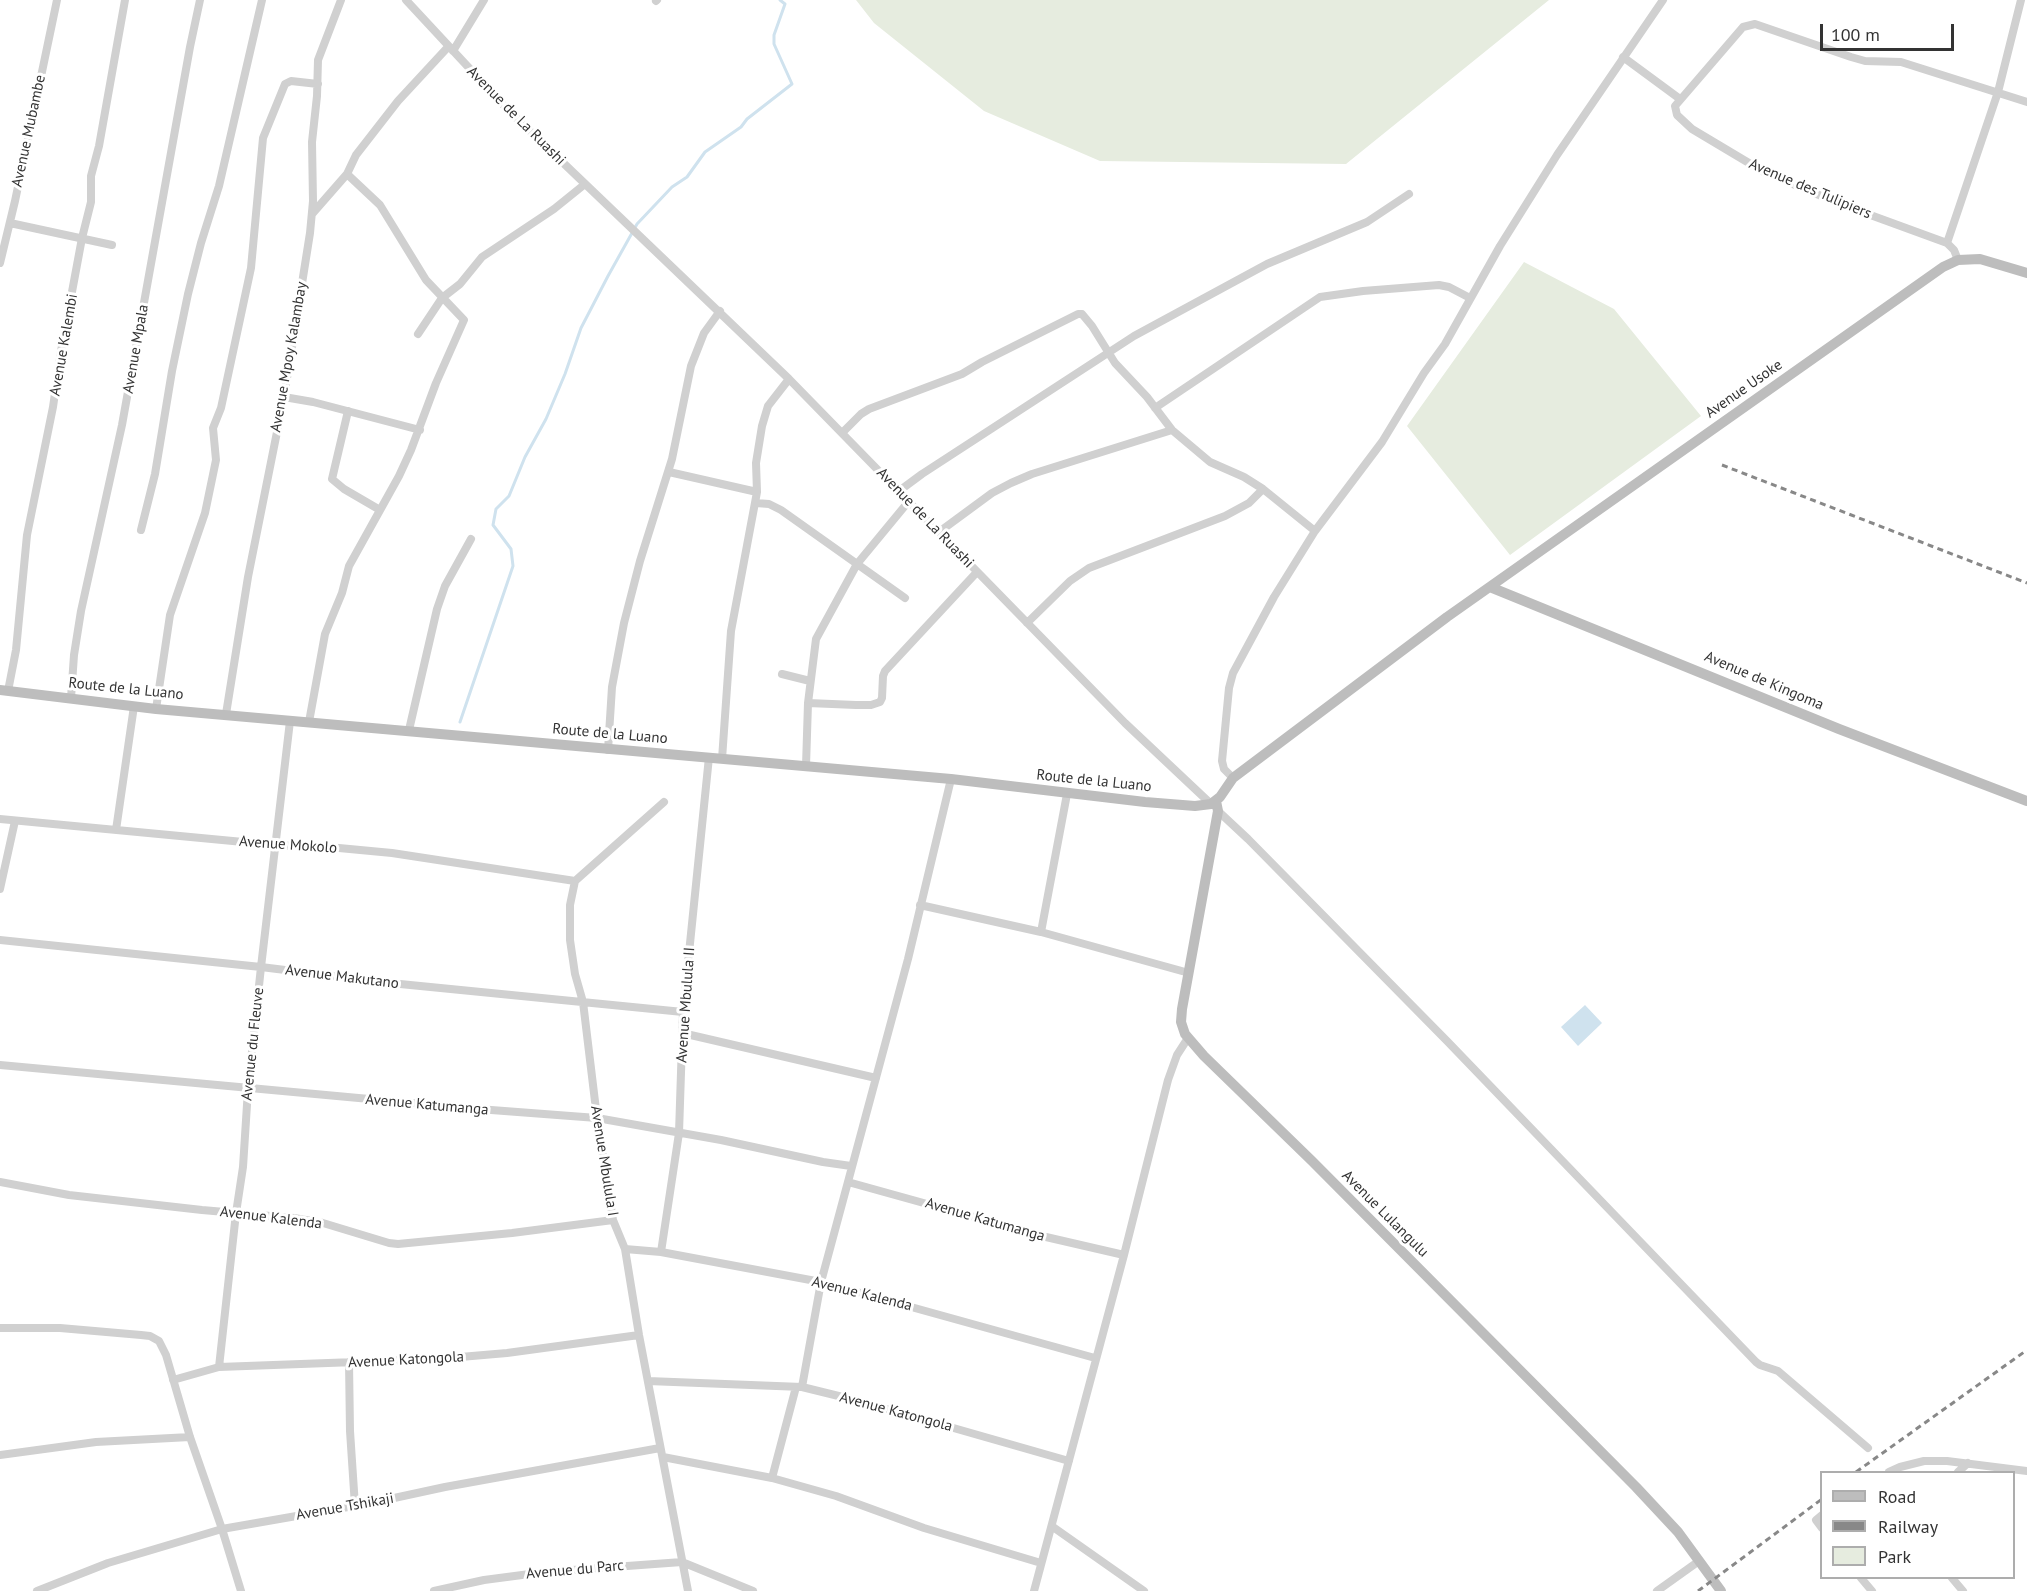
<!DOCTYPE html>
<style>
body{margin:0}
#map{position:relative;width:2027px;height:1591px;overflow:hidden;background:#fff;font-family:"PT Sans",sans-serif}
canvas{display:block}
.legend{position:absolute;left:1820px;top:1471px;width:195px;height:108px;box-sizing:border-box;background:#fff;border:2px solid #adadad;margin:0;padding:8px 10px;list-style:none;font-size:18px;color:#333}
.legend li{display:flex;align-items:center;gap:12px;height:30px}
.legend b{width:30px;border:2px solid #adadad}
.scale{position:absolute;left:1820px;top:24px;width:134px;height:27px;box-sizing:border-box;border:3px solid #333;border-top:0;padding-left:8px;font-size:18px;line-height:21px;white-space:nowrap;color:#333;-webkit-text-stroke:4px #fff;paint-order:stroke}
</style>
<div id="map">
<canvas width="2027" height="1591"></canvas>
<ul class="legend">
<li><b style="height:8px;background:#bdbdbd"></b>Road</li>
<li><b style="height:8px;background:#888"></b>Railway</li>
<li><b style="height:16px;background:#e6ecdf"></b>Park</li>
</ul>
<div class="scale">100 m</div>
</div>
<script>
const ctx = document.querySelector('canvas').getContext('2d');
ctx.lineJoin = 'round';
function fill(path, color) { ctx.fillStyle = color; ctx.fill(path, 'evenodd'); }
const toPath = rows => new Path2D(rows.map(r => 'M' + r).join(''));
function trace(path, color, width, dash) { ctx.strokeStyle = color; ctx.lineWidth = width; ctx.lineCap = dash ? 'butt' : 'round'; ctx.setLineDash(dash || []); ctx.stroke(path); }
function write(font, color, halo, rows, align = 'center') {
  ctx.font = font + ' "PT Sans",sans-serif'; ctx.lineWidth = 6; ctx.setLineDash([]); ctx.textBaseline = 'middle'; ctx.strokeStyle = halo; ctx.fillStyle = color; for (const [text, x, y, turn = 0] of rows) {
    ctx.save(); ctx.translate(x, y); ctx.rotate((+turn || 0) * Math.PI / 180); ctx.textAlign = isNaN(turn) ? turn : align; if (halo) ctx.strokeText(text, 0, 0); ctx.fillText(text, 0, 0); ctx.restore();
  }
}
fill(toPath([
 [856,0,1549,0,1346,164,1100,161,984,111,874,23],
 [1524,262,1614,309,1701,416,1510,555,1407,426]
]), '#e6ecdf');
fill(toPath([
 [1585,1005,1602,1023,1578,1046,1561,1027]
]), '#cfe2ee');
trace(toPath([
 [460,722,513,566,511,549,493,525,496,509,509,496,525,457,546,419,565,374,581,328,608,276,637,224,672,187,687,177,705,152,741,127,747,119,792,84,774,44,774,35,785,4,780,0]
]), '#cfe2ee', 3);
trace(toPath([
 [406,0,510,112,789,379,1125,723,1211,804],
 [656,1,657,0],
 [453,51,484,0],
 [1623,57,1680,99],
 [347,174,356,155,398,101,448,47],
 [10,223,112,245],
 [1947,243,1998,92,2021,0],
 [1958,260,1954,250,1947,243,1843,205,1764,172,1692,129,1677,115,1675,106,1743,27,1755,24,1851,57,1865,61,1901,62,2027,102],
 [0,263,15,201,57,0],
 [418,334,442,298,460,284,482,257,554,209,585,184],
 [284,397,313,402,420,430],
 [1155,408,1320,297,1363,291,1439,285,1449,287,1470,298],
 [348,411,332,479,344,489,380,510],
 [842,433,861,414,869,409,962,374,982,362,1078,314,1082,314,1092,326,1115,363,1147,397,1172,430,1210,462,1244,477,1263,489,1315,531],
 [669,472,757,492],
 [899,491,922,474,1134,336,1267,264,1367,222,1409,194],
 [756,503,769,504,781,510,905,598],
 [141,530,155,474,172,371,188,294,201,243,219,186,262,0],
 [939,532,992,493,1011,483,1032,474,1172,430],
 [1027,623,1070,581,1089,568,1225,516,1249,503,1263,489],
 [782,674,810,681],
 [8,691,16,650,27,535,53,407,61,351,82,238,91,202,91,176,99,146,125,0],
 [71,698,74,655,81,611,122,425,190,47,200,0],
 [808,703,856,705,871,705,880,702,882,698,883,676,885,671,977,572],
 [156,709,170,615,205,513,216,460,213,428,221,408,251,268,263,138,285,84,291,81,318,84],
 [226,714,248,577,284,397,310,233,313,201,312,142,317,96,318,60,341,0],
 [309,722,325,634,342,593,349,566,399,476,411,450,436,383,464,320,426,280,380,205,347,174,312,214],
 [409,730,437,609,445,586,471,539],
 [608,750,612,687,624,623,640,561,672,459,691,366,704,333,720,311],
 [722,759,731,631,757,492,756,463,762,426,768,406,789,379],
 [806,766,808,703,816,639,857,564,909,501],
 [1233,778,1224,769,1222,761,1229,688,1233,673,1274,597,1315,531,1382,442,1424,373,1445,344,1500,246,1557,155,1663,0],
 [664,802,575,881,570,905,570,940,575,974,583,1002,597,1118,613,1220,625,1249,639,1335,688,1591],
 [1218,811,1248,839,1447,1041,1756,1362,1760,1365,1778,1371,1868,1448],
 [0,819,275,845,339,848,392,853,575,881],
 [116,830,134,706],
 [0,889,15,821],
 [920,905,1041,932,1189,973],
 [1041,932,1067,794],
 [0,940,261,967,390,983,683,1012],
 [682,1033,876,1078],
 [0,1065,478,1109,597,1118,721,1140,823,1162,851,1166],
 [0,1182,69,1195,202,1210,294,1218,323,1223,389,1243,398,1244,512,1233,613,1220],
 [848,1182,1046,1237,1124,1255],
 [625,1249,661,1252,821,1282,1095,1358],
 [661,1252,679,1133,683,1012,709,757],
 [0,1328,60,1328,141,1335,150,1336,159,1341,166,1355,190,1437,222,1529,241,1591],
 [349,1362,350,1431,355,1506],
 [219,1367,236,1213,243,1167,248,1089,261,967,290,721],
 [173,1380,219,1367,437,1359,507,1353,639,1335],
 [648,1381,802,1387,859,1401,1069,1461],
 [802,1387,821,1282,908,959,951,779],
 [0,1455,96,1442,190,1437],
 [663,1457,772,1478,836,1496,924,1528,1041,1563],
 [1889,1472,1900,1467,1924,1461,1947,1461,2027,1471],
 [1958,1472,1968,1463],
 [772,1478,796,1387],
 [1822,1515,1816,1520,1822,1528],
 [1053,1527,1144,1591],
 [1861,1578,1872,1591],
 [1952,1578,1963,1591],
 [37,1591,108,1563,222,1529,371,1503,445,1487,660,1448],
 [434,1591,484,1580,545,1572,682,1562,753,1591],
 [1034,1591,1124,1255,1168,1080,1177,1055,1188,1038],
 [1657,1591,1699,1561]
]), '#d0d0d0', 8);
trace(toPath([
 [1490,587,1839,729,2027,801],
 [0,690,156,709,951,779,1145,802,1195,806,1211,804,1220,797,1233,778,1447,617,1943,267,1958,260,1980,259,2027,273],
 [1216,801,1218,811,1182,1009,1181,1022,1185,1034,1204,1056,1312,1161,1636,1487,1678,1532,1721,1591]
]), '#bdbdbd', 10);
trace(toPath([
 [1722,465,2027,583],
 [1856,1472,2027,1350],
 [1698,1591,1822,1499]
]), '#888', 3, [6, 4.5]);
write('15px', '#333', '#fff', [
 ["Avenue de La Ruashi",516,116,45],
 ["Avenue Mubambe",29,131,-78],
 ["Avenue des Tulipiers",1810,189,23],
 ["Avenue Kalembi",64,345,-80],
 ["Avenue Mpala",136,349,-80],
 ["Avenue Mpoy Kalambay",289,357,-80],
 ["Avenue Usoke",1744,389,-35],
 ["Avenue de La Ruashi",925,518,46],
 ["Avenue de Kingoma",1764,681,23],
 ["Route de la Luano",126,689,6],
 ["Route de la Luano",610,734,5],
 ["Route de la Luano",1094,781,6],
 ["Avenue Mokolo",288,845,4],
 ["Avenue Makutano",342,977,7],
 ["Avenue Mbulula II",686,1005,-86],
 ["Avenue du Fleuve",253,1044,-84],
 ["Avenue Katumanga",427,1105,5],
 ["Avenue Mbulula I",604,1161,81],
 ["Avenue Lulangulu",1385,1214,45],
 ["Avenue Kalenda",271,1218,7],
 ["Avenue Katumanga",985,1220,16],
 ["Avenue Kalenda",862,1294,14],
 ["Avenue Katongola",406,1360,-3],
 ["Avenue Katongola",896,1412,15],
 ["Avenue Tshikaji",345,1507,-10],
 ["Avenue du Parc",575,1570,-5]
]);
</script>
